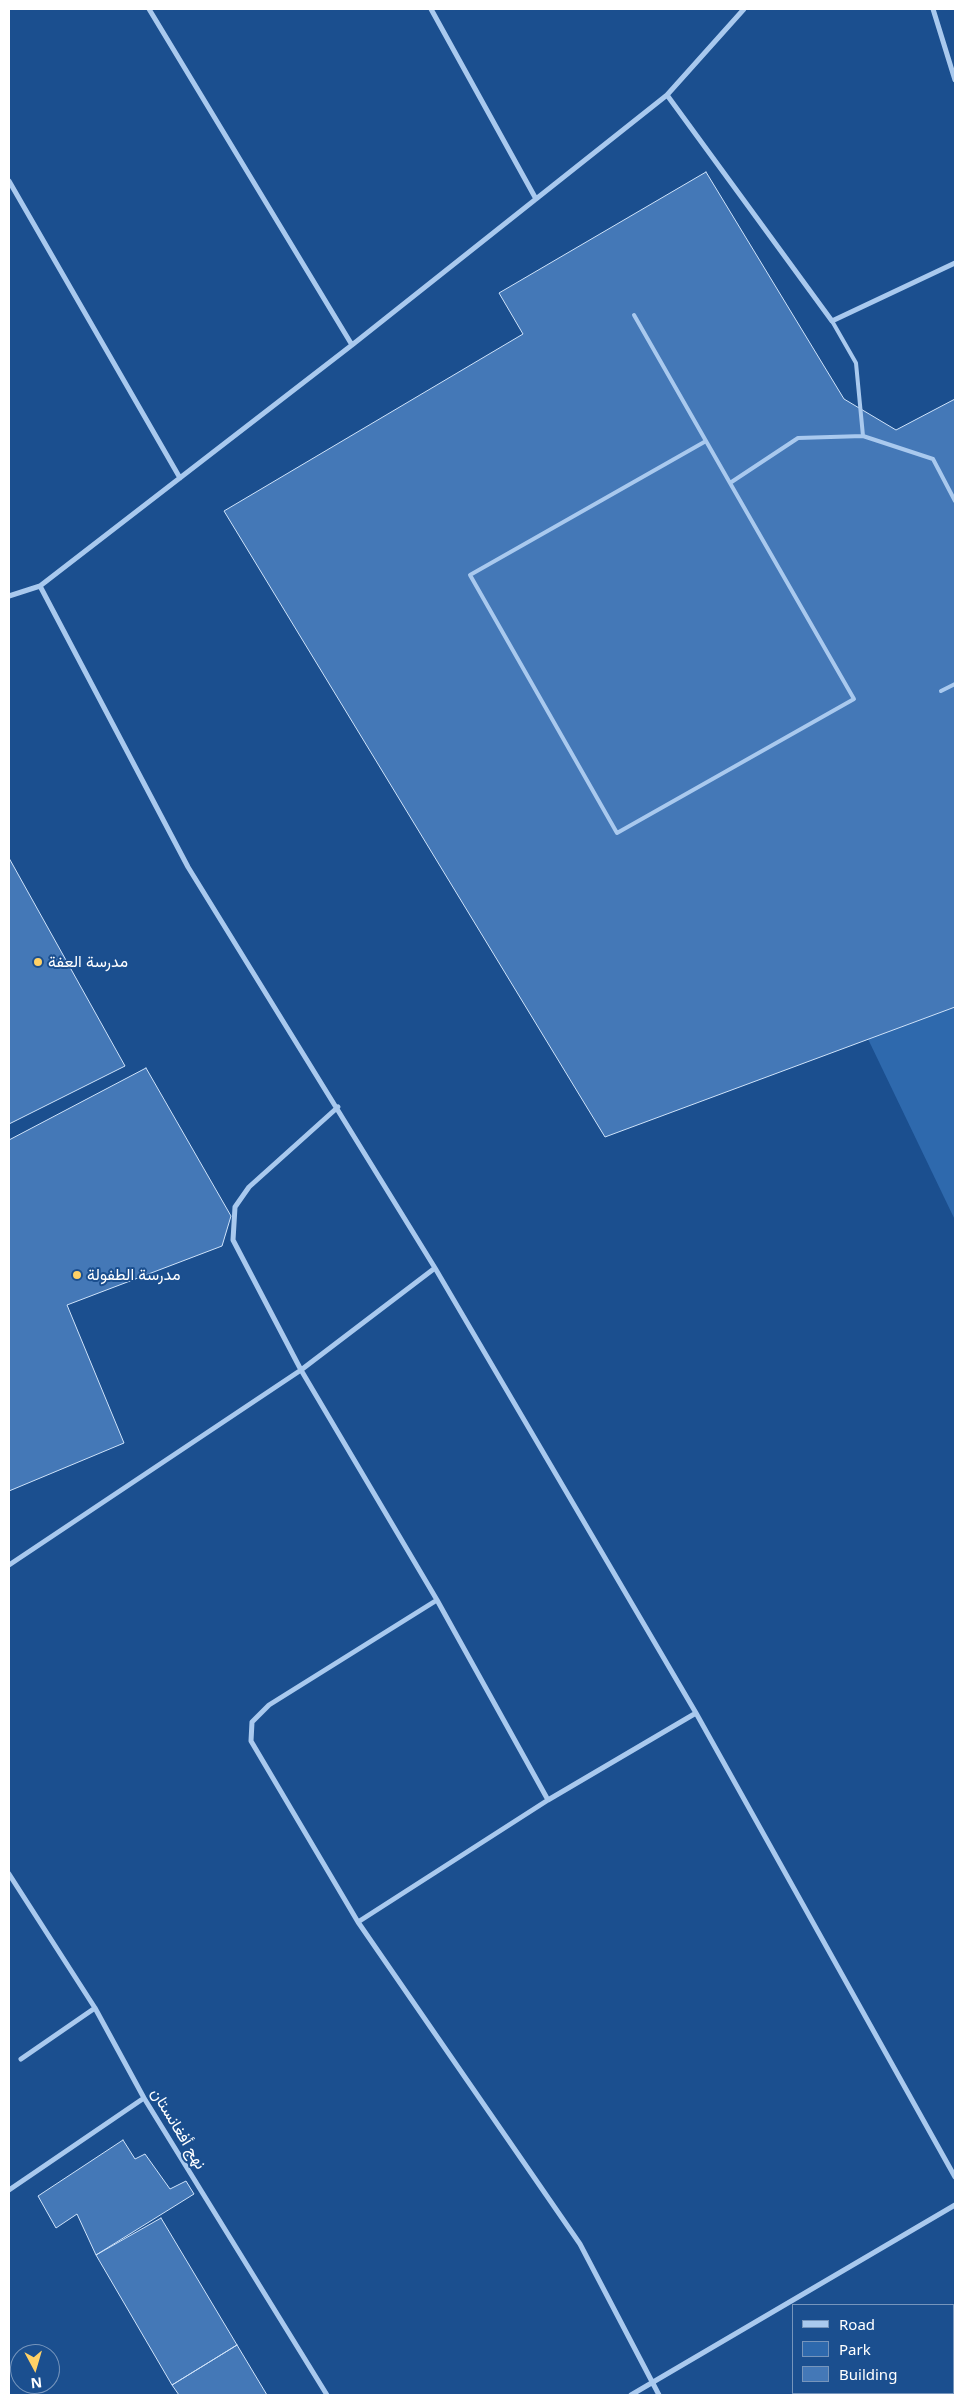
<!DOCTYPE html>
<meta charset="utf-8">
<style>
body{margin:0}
#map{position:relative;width:964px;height:2404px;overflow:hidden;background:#1b4f8f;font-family:"Noto Sans",sans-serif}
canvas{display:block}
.frame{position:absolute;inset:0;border:10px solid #fff;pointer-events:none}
.legend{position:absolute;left:792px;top:2304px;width:162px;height:90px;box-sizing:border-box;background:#1b4f8f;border:1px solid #7695bc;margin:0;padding:6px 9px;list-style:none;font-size:15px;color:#fff}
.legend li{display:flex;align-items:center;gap:10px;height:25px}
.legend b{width:25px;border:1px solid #7695bc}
.north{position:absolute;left:10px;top:2344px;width:50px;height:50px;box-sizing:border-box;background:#1b4f8f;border:1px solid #7695bc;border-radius:50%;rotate:174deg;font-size:14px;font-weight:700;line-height:20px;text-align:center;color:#fff}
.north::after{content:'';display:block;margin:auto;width:18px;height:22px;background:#ffd166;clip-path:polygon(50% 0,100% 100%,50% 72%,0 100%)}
</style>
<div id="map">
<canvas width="964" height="2404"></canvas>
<div class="frame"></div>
<ul class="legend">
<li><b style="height:6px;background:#a9c9ee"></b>Road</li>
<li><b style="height:14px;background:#2e69ad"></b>Park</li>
<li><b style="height:14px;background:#4478b7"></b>Building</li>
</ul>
<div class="north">N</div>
</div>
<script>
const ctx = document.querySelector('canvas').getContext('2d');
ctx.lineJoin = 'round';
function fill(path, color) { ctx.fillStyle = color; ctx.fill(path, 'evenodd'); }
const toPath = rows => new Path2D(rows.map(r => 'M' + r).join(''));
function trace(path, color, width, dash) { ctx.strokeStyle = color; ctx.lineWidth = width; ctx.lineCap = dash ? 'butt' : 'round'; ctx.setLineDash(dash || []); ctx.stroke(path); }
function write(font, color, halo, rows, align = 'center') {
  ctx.font = font + ' "Noto Sans",Vazirmatn,sans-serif'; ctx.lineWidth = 4; ctx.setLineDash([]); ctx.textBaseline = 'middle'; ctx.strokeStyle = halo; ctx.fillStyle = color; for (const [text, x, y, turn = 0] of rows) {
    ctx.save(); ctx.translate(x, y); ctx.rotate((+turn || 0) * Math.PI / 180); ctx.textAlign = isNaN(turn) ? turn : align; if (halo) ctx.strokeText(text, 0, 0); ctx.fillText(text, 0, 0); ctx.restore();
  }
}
fill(toPath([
 [955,1007,955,1220,868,1039]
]), '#2e69ad');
const building = toPath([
 [706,172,844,399,896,430,955,399,955,1007,605,1137,224,511,523,334,499,293,706,172],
 [9,858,125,1066,9,1124,9,858],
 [146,1068,231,1216,222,1246,67,1305,124,1443,9,1491,9,1140,146,1068],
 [123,2140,135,2159,145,2154,170,2189,186,2181,194,2194,96,2255,77,2214,56,2228,38,2196,123,2140],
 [161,2218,237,2345,172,2385,96,2255,161,2218],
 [237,2345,267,2395,179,2395,172,2385,237,2345]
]);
fill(building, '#4478b7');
trace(building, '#cfe3fa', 1);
trace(toPath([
 [634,315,730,483,854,699,617,833,470,575,706,441],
 [832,321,856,363,863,436],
 [730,483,798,438,863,436,933,459,955,501],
 [941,691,955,684]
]), '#a9c9ee', 4);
trace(toPath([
 [149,9,352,345],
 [431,9,536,199],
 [933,9,955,80],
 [667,95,832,321,955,263],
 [9,181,180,478],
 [40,586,188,867,435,1268,696,1713,955,2177],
 [9,596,40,586,352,345,667,95,744,9],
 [338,1107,249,1187,235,1207,233,1240,301,1370,437,1600,548,1800],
 [9,1565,301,1370,435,1268],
 [437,1600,269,1705,252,1722,251,1741,358,1922,580,2244,659,2395],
 [9,1874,95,2008,144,2098,327,2395],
 [358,1922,548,1800,696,1713],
 [21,2059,95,2008],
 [9,2190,144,2098],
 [631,2395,955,2205]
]), '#a9c9ee', 5);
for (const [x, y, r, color] of [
 [38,962,5,"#ffd166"],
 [77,1275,5,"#ffd166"]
]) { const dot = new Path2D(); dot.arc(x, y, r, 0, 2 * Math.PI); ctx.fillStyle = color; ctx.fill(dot); trace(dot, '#1b4f8f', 2); }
write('16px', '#fff', '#1b4f8f', [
 ["مدرسة العفة",48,962],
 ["مدرسة الطفولة",87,1275]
], 'left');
write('16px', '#fff', '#1b4f8f', [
 ["نهج أفغانستان",178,2129,59]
]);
</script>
